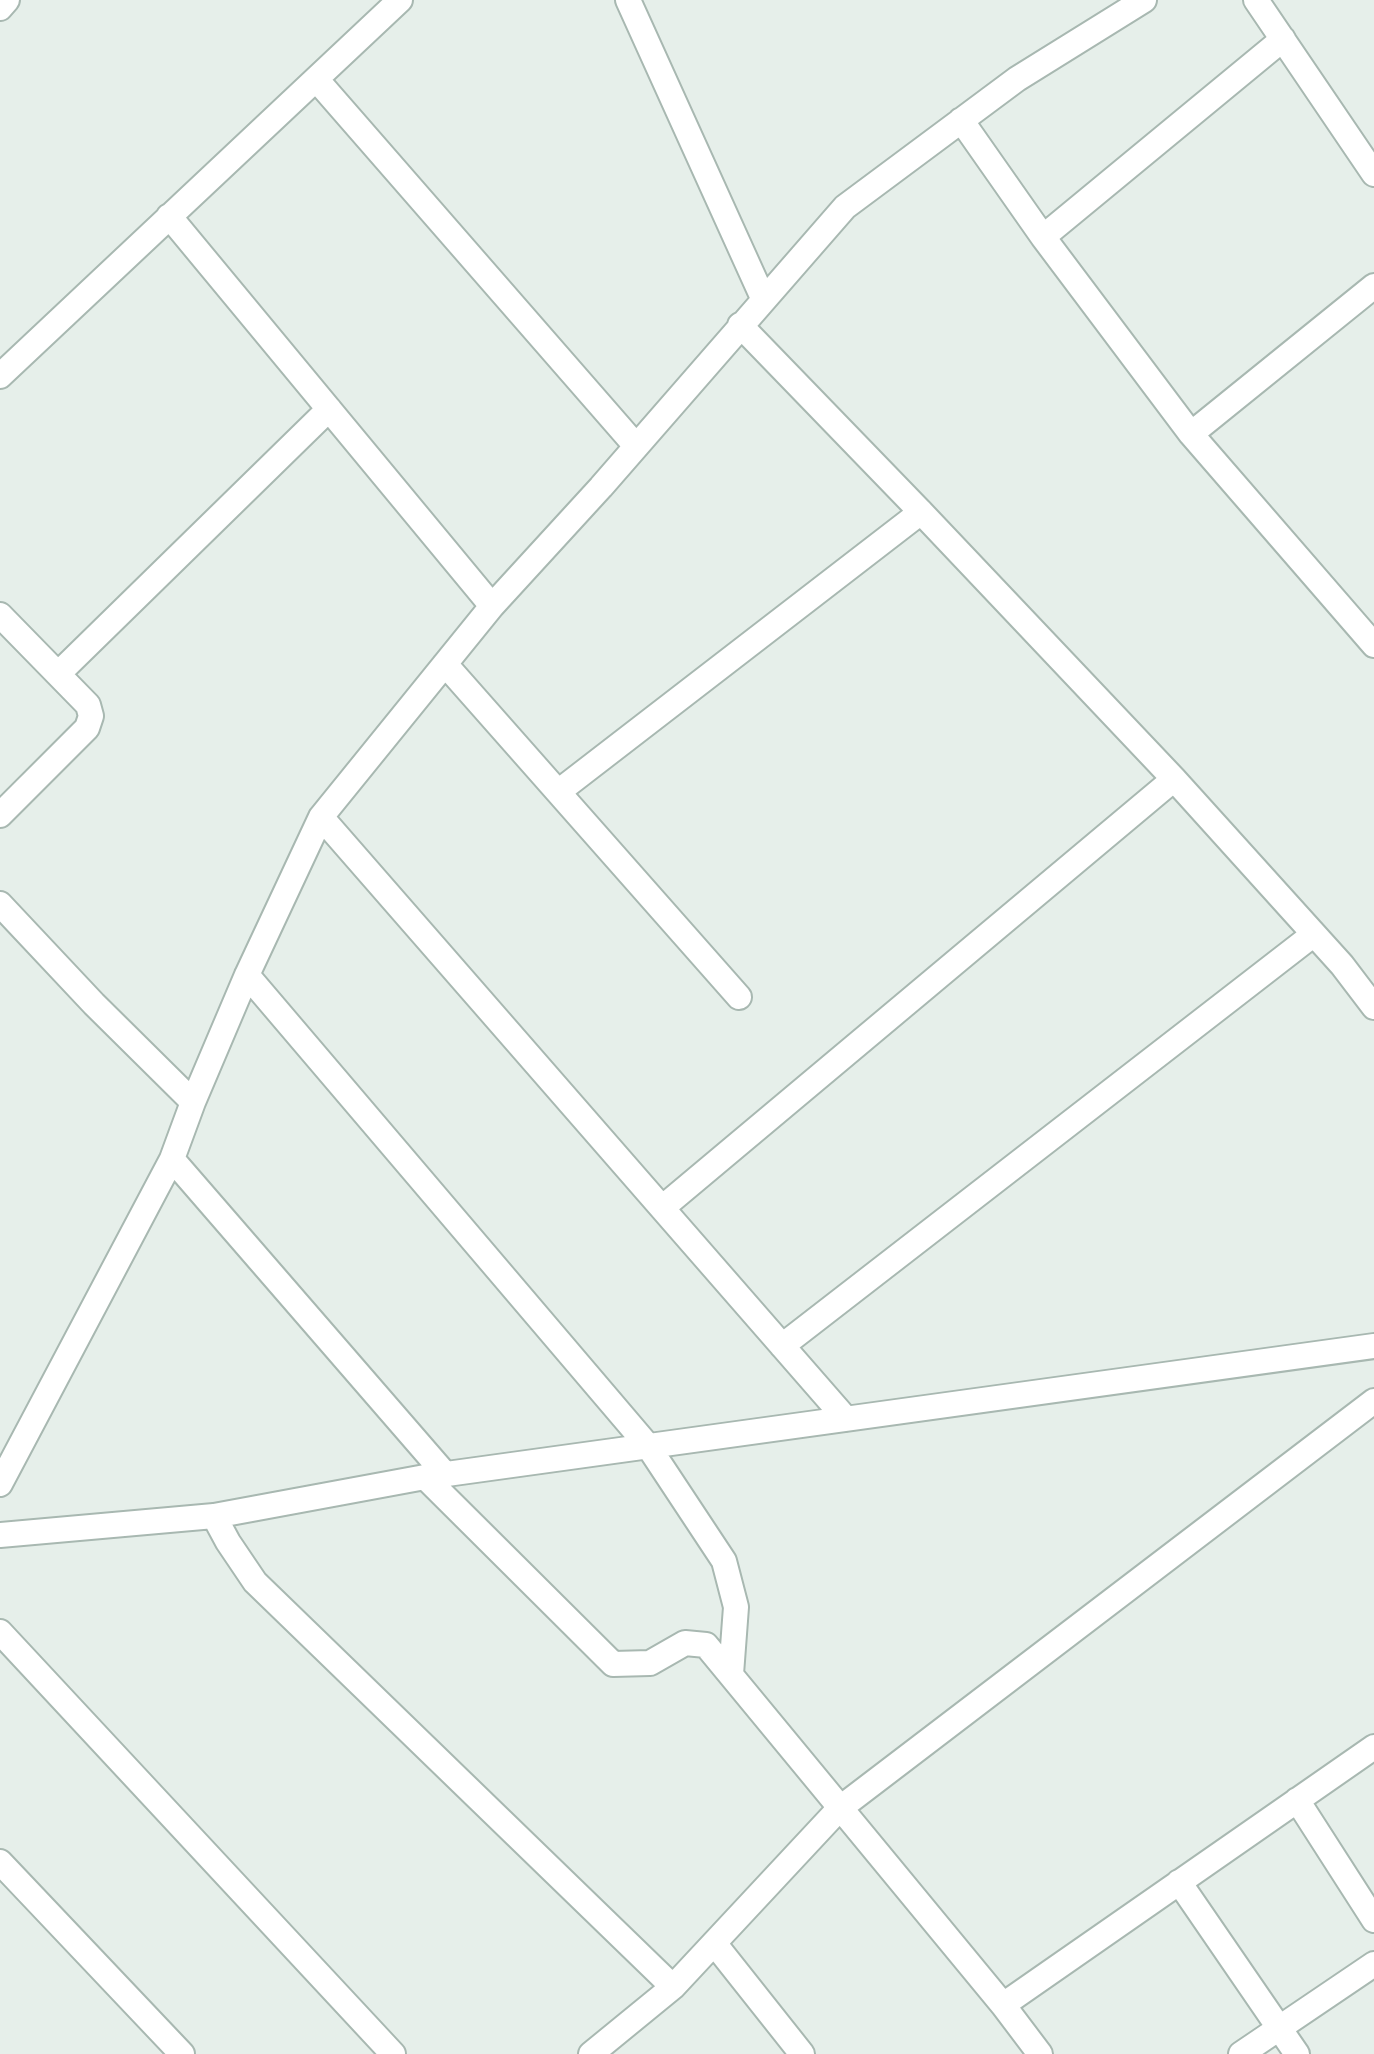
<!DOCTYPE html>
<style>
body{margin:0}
canvas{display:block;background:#e6efea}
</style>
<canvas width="1374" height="2054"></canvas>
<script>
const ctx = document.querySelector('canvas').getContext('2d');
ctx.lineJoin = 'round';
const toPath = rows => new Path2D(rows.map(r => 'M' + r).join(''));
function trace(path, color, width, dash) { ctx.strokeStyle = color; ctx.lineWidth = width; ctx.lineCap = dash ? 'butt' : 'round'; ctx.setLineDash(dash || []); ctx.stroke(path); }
const street = toPath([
 [628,0,763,298],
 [1256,0,1374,174],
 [0,8,7,0],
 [316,79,636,446],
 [961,120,1043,237,1191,434,1374,645],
 [169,216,492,606],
 [1043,237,1283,39],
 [740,325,921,512,1174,779,1342,965,1374,1007],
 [0,376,400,0],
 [1191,434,1374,286],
 [0,615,88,705,91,716,87,728,0,815],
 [445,664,739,997],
 [58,674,329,409],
 [558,792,921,512],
 [321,817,846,1419],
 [0,904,94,1004,193,1102],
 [247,975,648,1446,724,1561,736,1607,731,1674],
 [172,1159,445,1474],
 [662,1208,1174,779],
 [782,1346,1314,934],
 [425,1477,613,1664,650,1663,685,1643,706,1645,1003,2005,1040,2054],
 [0,1484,172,1159,193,1102,247,975,321,817,492,606,601,487,845,207,1017,79,1144,0],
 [214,1516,228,1542,255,1582,673,1987],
 [0,1535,214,1516,425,1477,1374,1346],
 [0,1632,393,2054],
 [1297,1800,1374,1920],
 [0,1862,182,2054],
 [1179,1882,1297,2054],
 [714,1943,802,2054],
 [1003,2005,1374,1747],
 [591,2054,673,1987,839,1809,1374,1401],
 [1241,2054,1374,1964]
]);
trace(street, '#a8b8b1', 28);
trace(street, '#fff', 24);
</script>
